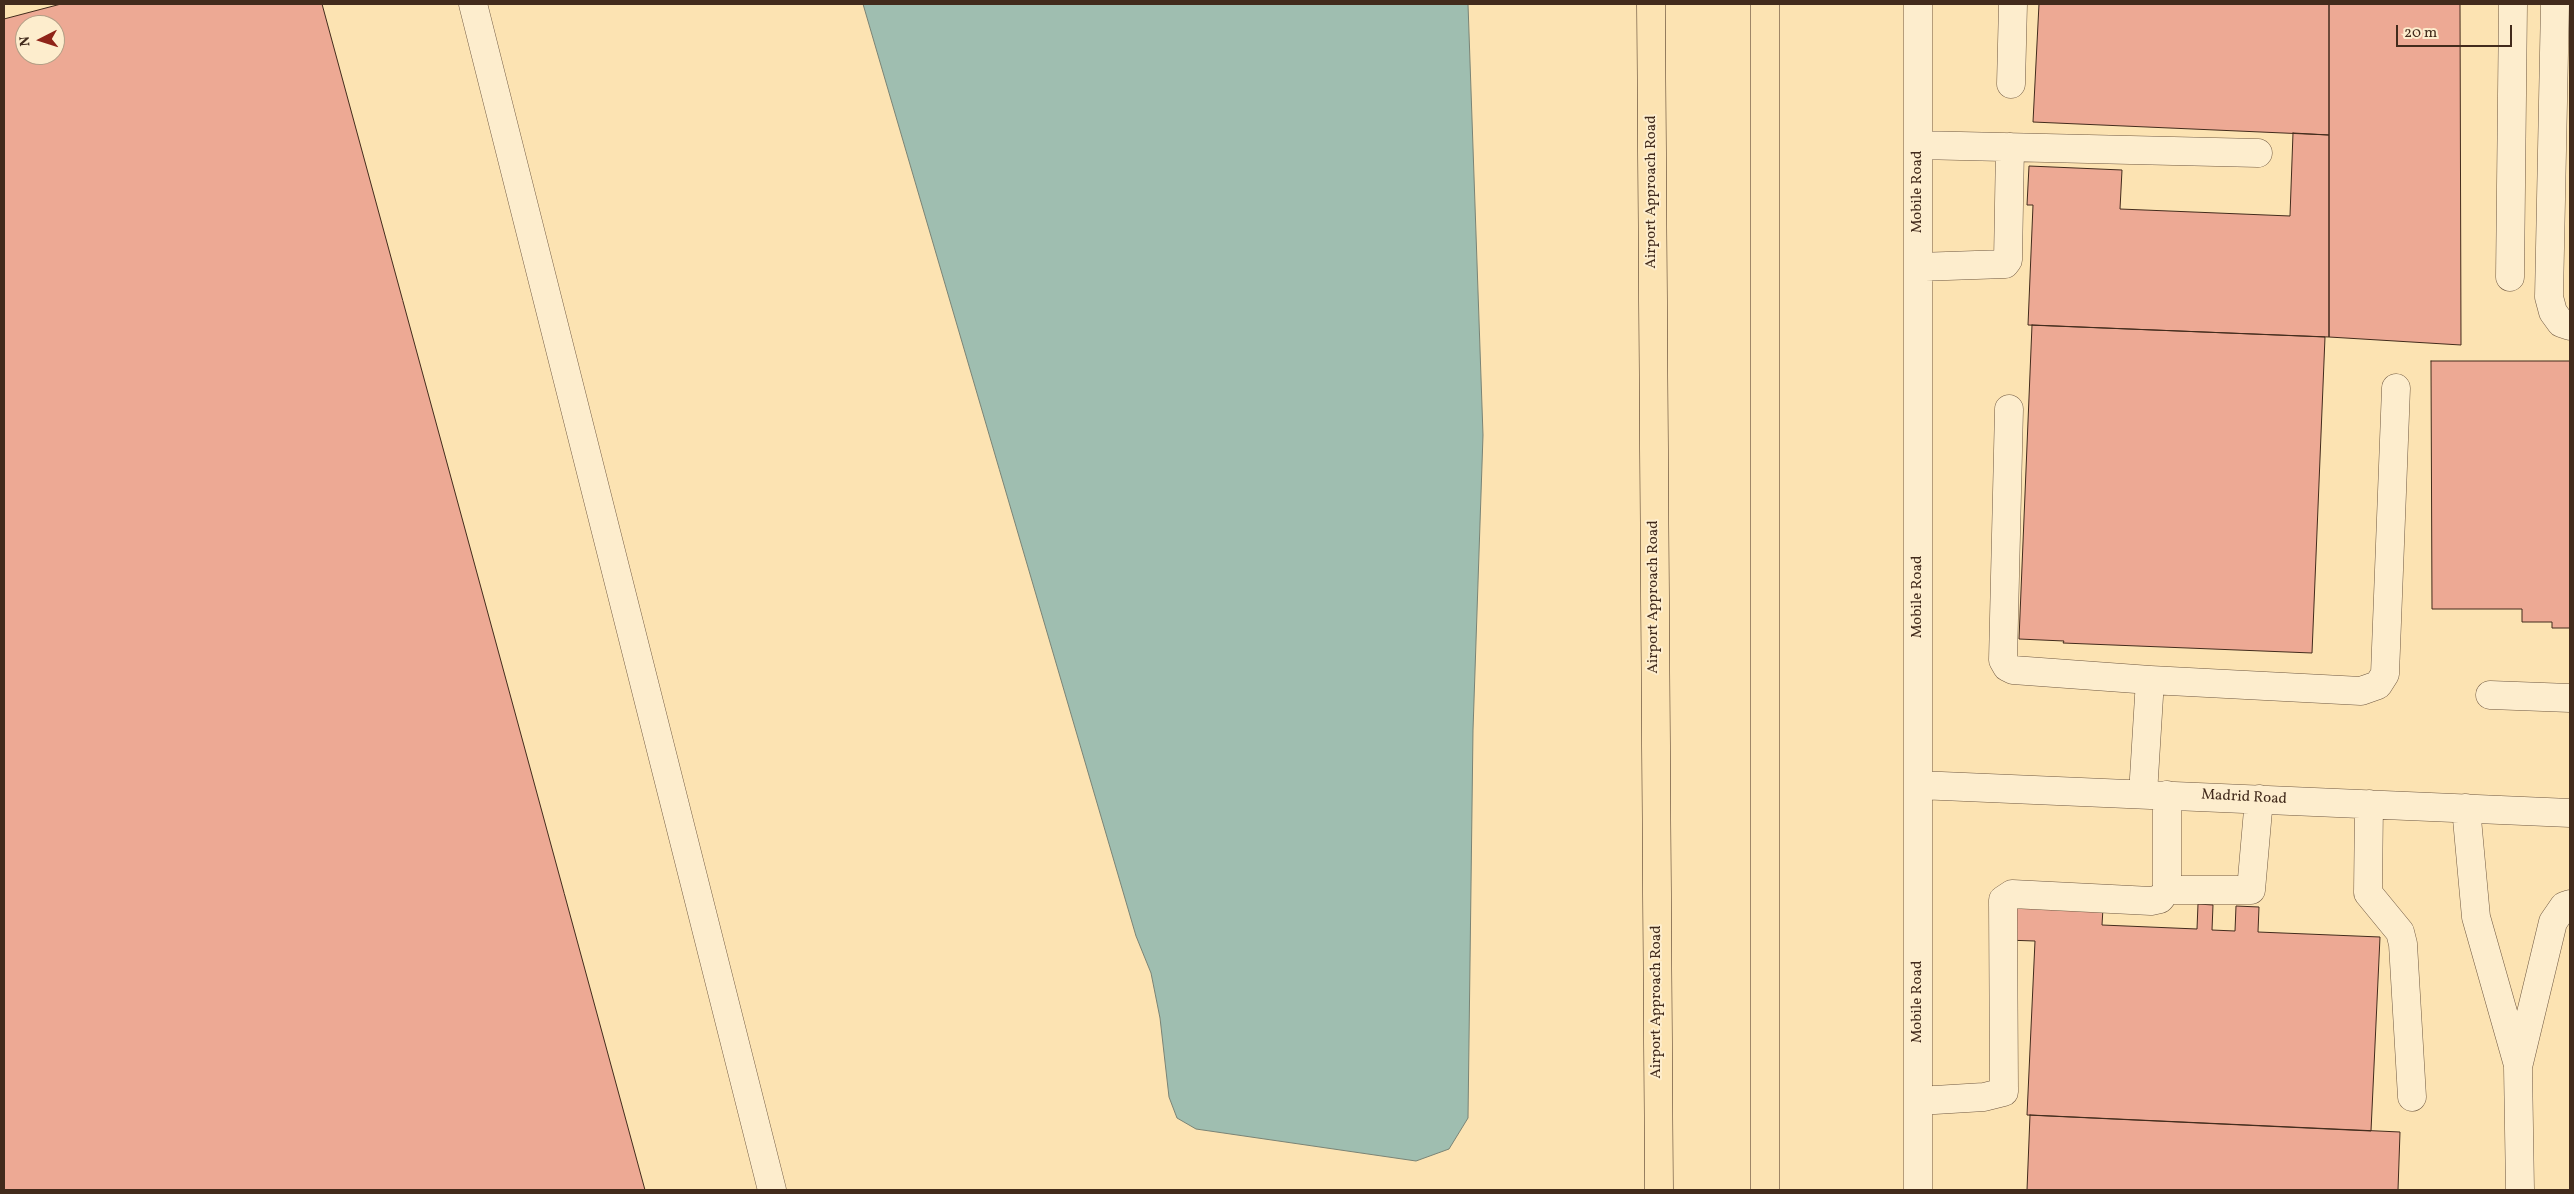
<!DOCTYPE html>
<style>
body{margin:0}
#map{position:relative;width:2574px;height:1194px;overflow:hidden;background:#fce3b2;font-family:Vollkorn,serif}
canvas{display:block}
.frame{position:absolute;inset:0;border:5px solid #422b1c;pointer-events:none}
.north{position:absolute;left:15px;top:15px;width:50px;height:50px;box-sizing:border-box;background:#fdedcd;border:1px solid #b29f86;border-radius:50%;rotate:265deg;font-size:14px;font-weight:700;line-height:20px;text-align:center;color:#422b1c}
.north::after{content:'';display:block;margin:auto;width:18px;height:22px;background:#8f2418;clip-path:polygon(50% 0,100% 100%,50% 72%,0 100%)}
.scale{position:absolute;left:2396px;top:25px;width:116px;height:22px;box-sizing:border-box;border:2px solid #422b1c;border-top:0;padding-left:6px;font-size:15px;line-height:18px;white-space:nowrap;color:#422b1c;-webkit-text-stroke:4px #fdedcd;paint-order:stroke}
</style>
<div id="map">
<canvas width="2574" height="1194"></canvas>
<div class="frame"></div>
<div class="north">N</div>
<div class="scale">20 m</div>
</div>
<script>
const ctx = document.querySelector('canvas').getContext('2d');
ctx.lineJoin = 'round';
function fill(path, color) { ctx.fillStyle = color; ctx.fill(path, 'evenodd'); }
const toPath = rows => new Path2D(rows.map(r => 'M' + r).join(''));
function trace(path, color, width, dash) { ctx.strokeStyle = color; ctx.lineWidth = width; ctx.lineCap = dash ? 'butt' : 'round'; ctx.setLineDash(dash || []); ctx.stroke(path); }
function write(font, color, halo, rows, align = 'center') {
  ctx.font = font + ' Vollkorn,serif'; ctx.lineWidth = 4; ctx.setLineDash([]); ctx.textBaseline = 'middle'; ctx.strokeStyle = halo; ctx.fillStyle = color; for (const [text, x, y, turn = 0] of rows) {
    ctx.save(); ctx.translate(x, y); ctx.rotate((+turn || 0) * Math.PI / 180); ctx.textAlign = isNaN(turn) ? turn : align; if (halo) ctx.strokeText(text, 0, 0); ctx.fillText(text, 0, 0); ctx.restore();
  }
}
const water = toPath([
 [863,4,1468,4,1483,435,1473,730,1468,1118,1449,1149,1416,1161,1196,1129,1177,1118,1169,1097,1160,1018,1151,973,1136,936,863,4]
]);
fill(water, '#9fbeb0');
trace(water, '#7a8375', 1);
const building = toPath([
 [61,4,322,4,645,1190,4,1190,4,19,61,4],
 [25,25,55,25,55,55,25,55,25,25],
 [2039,4,2329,4,2329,135,2033,122,2039,4],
 [2329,4,2460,4,2461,345,2329,337,2329,4],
 [2293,133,2329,135,2329,337,2028,325,2033,205,2027,205,2029,166,2122,170,2120,209,2290,216,2293,133],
 [2032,325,2325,337,2312,653,2063,643,2064,641,2019,639,2032,325],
 [2431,361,2570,361,2570,628,2552,628,2552,622,2522,622,2522,609,2432,609,2431,361],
 [2007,904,2103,908,2102,925,2197,929,2198,904,2213,905,2212,930,2235,931,2236,906,2259,907,2258,932,2380,937,2371,1131,2027,1115,2035,941,2005,940,2007,904],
 [2030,1115,2400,1132,2398,1190,2027,1190,2030,1115]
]);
fill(building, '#eda994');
trace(building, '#422b1c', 1);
const minor = toPath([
 [473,4,772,1190],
 [1918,4,1918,1190],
 [2555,4,2549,297,2553,312,2561,323,2570,326],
 [2011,84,2013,4],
 [1918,145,2258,153],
 [1918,267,2005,264,2008,260,2010,147],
 [2510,277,2513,4],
 [2009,409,2003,660,2007,667,2013,670,2150,680,2361,691,2378,685,2385,674,2396,388],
 [2490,695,2570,698],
 [1918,785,2570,813],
 [2143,794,2150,680],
 [2369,804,2368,893,2400,932,2403,944,2412,1097],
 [2466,808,2476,917,2518,1065],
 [2167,890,2251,890,2259,799],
 [1918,1101,1984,1097,2004,1092,2003,900,2012,894,2151,901,2160,899,2167,890,2167,795],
 [2520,1190,2518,1067,2553,922,2564,906,2570,904]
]);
const major = toPath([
 [1651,4,1659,1190],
 [1765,4,1765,1190]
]);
trace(minor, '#705942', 29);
trace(major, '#422b1c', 29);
trace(minor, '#fdedcd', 28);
trace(major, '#fce3b2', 28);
write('15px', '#422b1c', '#fdedcd', [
 ["Airport Approach Road",1652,192,-90],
 ["Mobile Road",1918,192,-90],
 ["Airport Approach Road",1654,597,-90],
 ["Mobile Road",1918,597,-90],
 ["Madrid Road",2244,798,3],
 ["Airport Approach Road",1657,1002,-90],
 ["Mobile Road",1918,1002,-90]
]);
</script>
